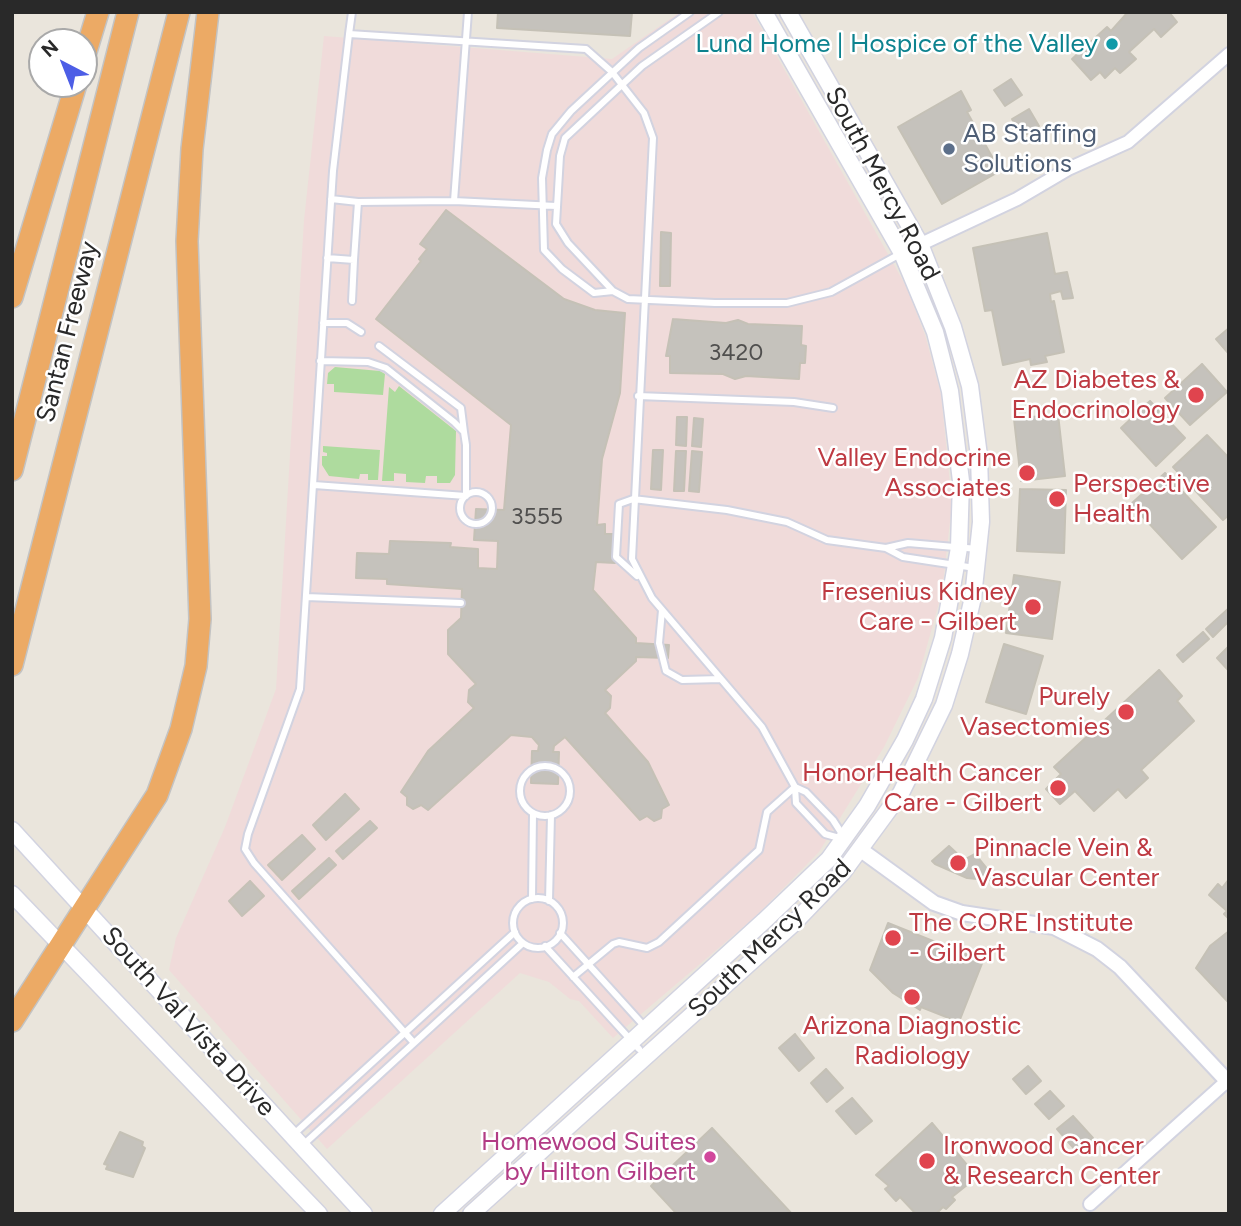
<!DOCTYPE html>
<style>
body{margin:0}
#map{position:relative;width:1241px;height:1226px;overflow:hidden;background:#eae5dc;font-family:Figtree,sans-serif}
canvas{display:block}
.frame{position:absolute;inset:0;border:14px solid #292929;pointer-events:none}
.north{position:absolute;left:28px;top:28px;width:70px;height:70px;box-sizing:border-box;background:#fff;border:2px solid #a9a9a9;border-radius:50%;rotate:318deg;font-size:19px;font-weight:700;line-height:28px;text-align:center;color:#292929}
.north::after{content:'';display:block;margin:auto;width:24px;height:32px;background:#4d5ee6;clip-path:polygon(50% 0,100% 100%,50% 72%,0 100%)}
</style>
<div id="map">
<canvas width="1241" height="1226"></canvas>
<div class="frame"></div>
<div class="north">N</div>
</div>
<script>
const ctx = document.querySelector('canvas').getContext('2d');
ctx.lineJoin = 'round';
function fill(path, color) { ctx.fillStyle = color; ctx.fill(path, 'evenodd'); }
const toPath = rows => new Path2D(rows.map(r => 'M' + r).join(''));
function trace(path, color, width, dash) { ctx.strokeStyle = color; ctx.lineWidth = width; ctx.lineCap = dash ? 'butt' : 'round'; ctx.setLineDash(dash || []); ctx.stroke(path); }
function write(font, color, halo, rows, align = 'center') {
  ctx.font = font + ' Figtree,sans-serif'; ctx.lineWidth = 5; ctx.setLineDash([]); ctx.textBaseline = 'middle'; ctx.strokeStyle = halo; ctx.fillStyle = color; for (const [text, x, y, turn = 0] of rows) {
    ctx.save(); ctx.translate(x, y); ctx.rotate((+turn || 0) * Math.PI / 180); ctx.textAlign = isNaN(turn) ? turn : align; if (halo) ctx.strokeText(text, 0, 0); ctx.fillText(text, 0, 0); ctx.restore();
  }
}
fill(toPath([
 [680,12,752,12,907,288,925,335,941,394,952,504,942,592,918,678,884,747,819,852,755,917,613,1038,579,1001,570,999,549,982,520,973,327,1149,169,970,176,938,225,827,276,689,304,220,324,36,612,59]
]), '#f0dbda');
fill(toPath([
 [335,367,380,371,385,374,383,395,334,392,334,384,327,384,328,373],
 [399,386,456,431,455,475,450,483,437,483,437,476,426,476,425,483,406,482,406,474,394,473,394,481,382,481,389,387,395,392],
 [323,446,380,450,378,480,368,480,368,474,360,474,359,479,329,476,322,465,322,456,327,456,327,453,323,452]
]), '#aedb9e');
const building = toPath([
 [498,12,632,12,630,36,497,28,498,12],
 [1128,12,1169,12,1177,22,1161,37,1154,29,1129,52,1136,59,1120,73,1115,68,1105,78,1100,72,1091,80,1072,59,1107,27,1111,31,1128,12],
 [1011,79,1022,95,1005,106,994,90,1011,79],
 [961,91,971,110,967,112,1000,171,942,204,898,127,961,91],
 [1029,109,1039,126,1022,137,1012,119,1029,109],
 [446,210,564,299,595,310,625,313,620,393,602,459,597,525,605,524,605,534,616,534,615,563,596,562,593,590,636,638,636,643,669,645,668,658,636,657,636,661,605,690,611,696,610,708,605,713,648,762,669,805,662,809,661,818,654,821,647,816,640,820,565,737,554,746,553,752,559,752,558,784,531,783,532,751,538,751,539,745,532,737,511,735,428,810,421,805,413,809,407,805,407,797,401,792,428,751,474,708,468,702,469,690,476,684,448,654,448,630,461,618,462,589,387,584,387,579,356,578,357,553,389,554,390,541,451,543,450,547,478,549,478,568,497,569,498,541,474,540,476,509,504,510,511,425,376,319,421,261,419,259,427,249,420,244,446,210],
 [661,232,671,233,670,286,660,286,661,232],
 [1047,233,1055,274,1067,272,1073,298,1063,299,1061,291,1050,294,1051,302,1054,301,1064,352,1045,356,1047,362,1031,365,1030,359,1003,365,992,310,985,311,973,248,1047,233],
 [673,319,726,323,738,320,748,324,802,326,801,345,806,346,805,363,800,363,799,379,746,376,735,379,723,374,670,373,670,356,666,356,673,319],
 [1229,328,1229,354,1216,339,1229,328],
 [1202,364,1227,392,1190,425,1165,398,1202,364],
 [1150,401,1185,438,1156,466,1121,428,1150,401],
 [1058,414,1065,476,1021,481,1014,419,1058,414],
 [677,417,687,417,686,446,676,445,677,417],
 [694,418,703,419,701,447,692,446,694,418],
 [1207,435,1229,458,1229,515,1223,520,1173,467,1207,435],
 [653,450,663,450,661,490,651,489,653,450],
 [676,451,686,451,684,491,674,491,676,451],
 [692,451,702,452,699,492,689,491,692,451],
 [1165,473,1216,527,1182,559,1131,504,1165,473],
 [1020,489,1066,490,1064,553,1017,551,1020,489],
 [1014,575,1060,582,1052,639,1006,633,1014,575],
 [1229,608,1229,621,1213,637,1206,629,1229,608],
 [1203,632,1209,639,1183,662,1177,655,1203,632],
 [1004,644,1043,656,1026,714,986,702,1004,644],
 [1229,646,1229,671,1217,658,1229,646],
 [1159,670,1182,696,1177,701,1194,721,1141,770,1148,778,1126,798,1118,789,1094,811,1075,791,1060,804,1046,789,1061,774,1054,767,1159,670],
 [345,794,359,809,326,840,313,825,345,794],
 [370,821,377,828,343,859,336,851,370,821],
 [302,835,315,849,282,880,268,865,302,835],
 [949,846,964,860,975,854,997,881,967,878,935,864,932,861,949,846],
 [329,858,336,865,299,899,292,891,329,858],
 [1229,879,1229,919,1224,914,1227,911,1209,895,1218,884,1222,888,1229,879],
 [250,881,264,896,242,916,229,901,250,881],
 [888,923,983,961,959,1022,921,1007,920,1010,893,993,870,970,888,923],
 [1229,931,1229,1003,1196,968,1210,946,1229,931],
 [795,1034,814,1058,799,1071,779,1048,795,1034],
 [1028,1066,1041,1081,1026,1094,1013,1079,1028,1066],
 [826,1069,843,1088,827,1102,811,1083,826,1069],
 [1050,1091,1064,1106,1049,1119,1035,1104,1050,1091],
 [852,1098,872,1121,856,1134,836,1111,852,1098],
 [1073,1116,1093,1138,1077,1152,1057,1129,1073,1116],
 [932,1123,977,1177,952,1197,955,1200,946,1209,943,1207,936,1214,916,1214,900,1197,896,1201,885,1189,889,1186,876,1175,932,1123],
 [712,1128,792,1214,677,1214,651,1186,712,1128],
 [120,1132,143,1142,142,1146,145,1148,133,1177,106,1169,108,1165,104,1164,120,1132]
]);
fill(building, '#c5c2bc');
trace(building, '#c5c1b6', 2);
const service = toPath([
 [352,12,349,34,586,49,612,72,644,113,653,138,632,559,652,598,762,727,795,787,796,803,825,834,843,839],
 [719,12,642,66,565,138,560,156,556,224,568,243,613,291,628,299,715,303,787,303,831,292,900,254],
 [349,34,333,171,300,689,248,834,245,849,254,863,414,1043],
 [331,199,358,202,454,201,556,206],
 [454,201,468,12],
 [327,258,354,260,352,301],
 [354,260,358,202],
 [613,291,594,293,562,269,544,250,542,178,547,150,552,134,571,111,639,48,690,12],
 [323,323,347,323,361,332],
 [379,346,461,408,464,432],
 [638,396,794,402,833,408],
 [314,485,466,496,466,445,464,432,454,422,386,368,368,362,320,361],
 '460 508a16 16 0 1 1 32 0a16 16 0 1 1-32 0Z',
 [886,548,908,543,978,549],
 [637,576,616,557,619,504,633,499,727,510,787,522,827,540,886,548,903,557,975,568],
 [306,597,461,603],
 [662,610,659,643,666,671,682,680,721,679],
 '520 791a25 25 0 1 1 50 0a25 25 0 1 1-50 0Z',
 [795,787,806,792,833,820,844,837],
 '513 923a25 25 0 1 1 50 0a25 25 0 1 1-50 0Z',
 [532,899,533,813],
 [549,901,551,815],
 [560,933,645,1027],
 [545,946,639,1049],
 [573,977,613,944,619,942,647,948,659,942,759,850,767,812,795,787],
 [294,1134,515,932],
 [303,1145,523,943]
]);
const minor = toPath([
 [902,253,1017,199,1068,169,1128,142,1229,54],
 [1090,1204,1227,1081]
]);
const tertiary = toPath([
 [861,850,934,903,962,913,1054,927,1097,949,1120,967,1229,1083]
]);
const secondary = toPath([
 [12,830,364,1214],
 [12,894,319,1214],
 [442,1214,764,921,829,859,867,806,905,740,924,699,943,638,959,548,961,481,950,391,935,332,902,253,764,12],
 [471,1214,793,924,843,872,901,793,944,705,960,654,973,597,981,522,979,456,970,386,953,327,920,244,788,12]
]);
const motorway = toPath([
 [84,58,98,12],
 [12,297,76,84],
 [12,470,128,12],
 [12,665,179,12],
 [12,1021,157,795,181,729,196,666,200,619,187,241,192,149,208,12]
]);
trace(service, '#d2d3e0', 10);
trace(minor, '#d2d3e0', 16);
trace(tertiary, '#d2d3e0', 18);
trace(secondary, '#d2d3e0', 19);
trace(motorway, '#c3c3c3', 24);
trace(service, '#fff', 6);
trace(minor, '#fff', 12);
trace(tertiary, '#fff', 14);
trace(secondary, '#fff', 16);
trace(motorway, '#ecaa65', 21);
for (const [x, y, r, color] of [
 [1112,44,7,"#0f9aa8"],
 [949,149,7,"#5c6f8a"],
 [1196,395,9,"#e0444e"],
 [1027,473,9,"#e0444e"],
 [1057,499,9,"#e0444e"],
 [1033,607,9,"#e0444e"],
 [1126,712,9,"#e0444e"],
 [1058,788,9,"#e0444e"],
 [958,863,9,"#e0444e"],
 [893,938,9,"#e0444e"],
 [912,997,9,"#e0444e"],
 [710,1157,7,"#d1479c"],
 [927,1161,9,"#e0444e"]
]) { const dot = new Path2D(); dot.arc(x, y, r, 0, 2 * Math.PI); ctx.fillStyle = color; ctx.fill(dot); trace(dot, '#fff', 2.5); }
write('23px', '#504f4e', null, [
 ["3420",736,353],
 ["3555",537,517]
]);
write('26px', '#0d838f', '#fff', [
 ["Lund Home | Hospice of the Valley",1098,44]
], 'right');
write('26px', '#4e5e75', '#fff', [
 ["AB Staffing",963,134],
 ["Solutions",963,164]
], 'left');
write('26px', '#292929', '#fff', [
 ["South Mercy Road",882,184,62],
 ["Santan Freeway",68,332,-76],
 ["South Mercy Road",770,939,-44],
 ["South Val Vista Drive",188,1022,48]
]);
write('26px', '#be3a42', '#fff', [
 ["AZ Diabetes &",1180,380],
 ["Endocrinology",1180,410],
 ["Valley Endocrine",1011,458],
 ["Associates",1011,488],
 ["Perspective",1073,484,"left"],
 ["Health",1073,514,"left"],
 ["Fresenius Kidney",1017,592],
 ["Care - Gilbert",1017,622],
 ["Purely",1110,697],
 ["Vasectomies",1110,727],
 ["HonorHealth Cancer",1042,773],
 ["Care - Gilbert",1042,803],
 ["Pinnacle Vein &",974,848,"left"],
 ["Vascular Center",974,878,"left"],
 ["The CORE Institute",909,923,"left"],
 ["- Gilbert",909,953,"left"],
 ["Arizona Diagnostic",912,1026,"center"],
 ["Radiology",912,1056,"center"],
 ["Ironwood Cancer",943,1146,"left"],
 ["& Research Center",943,1176,"left"]
], 'right');
write('26px', '#b23c85', '#fff', [
 ["Homewood Suites",696,1142],
 ["by Hilton Gilbert",696,1172]
], 'right');
</script>
